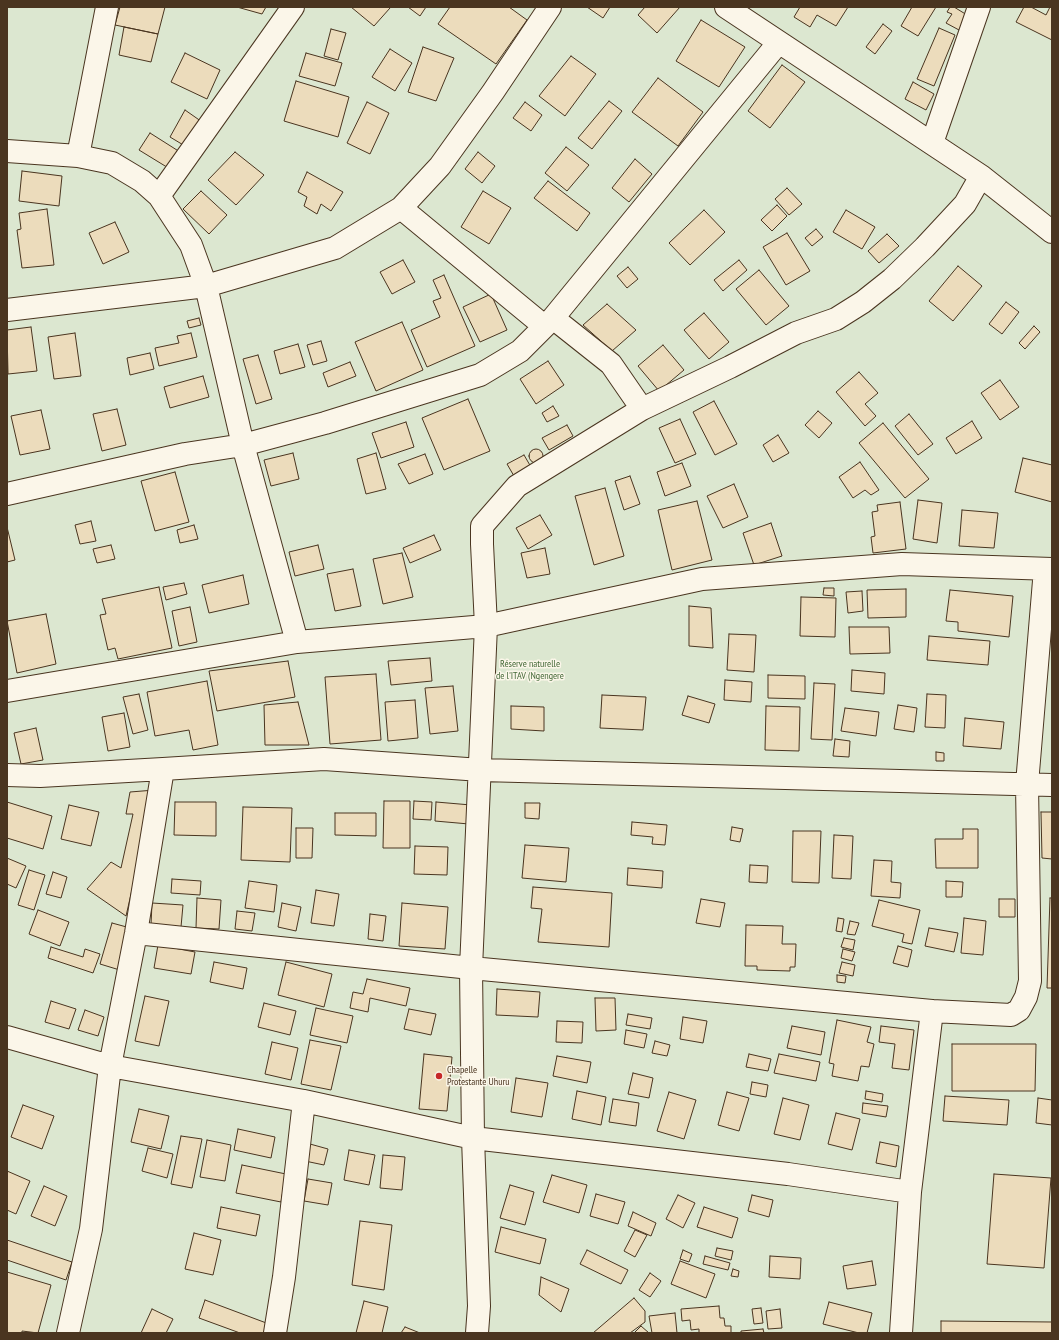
<!DOCTYPE html>
<meta charset="utf-8">
<style>
body{margin:0}
#map{position:relative;width:1059px;height:1340px;overflow:hidden;background:#fbf6e9;font-family:"PT Sans Narrow",sans-serif}
canvas{display:block}
.frame{position:absolute;inset:0;border:8px solid #4a3520;pointer-events:none}
</style>
<div id="map">
<canvas width="1059" height="1340"></canvas>
<div class="frame"></div>
</div>
<script>
const ctx = document.querySelector('canvas').getContext('2d');
ctx.lineJoin = 'round';
function fill(path, color) { ctx.fillStyle = color; ctx.fill(path, 'evenodd'); }
const toPath = rows => new Path2D(rows.map(r => 'M' + r).join(''));
function trace(path, color, width, dash) { ctx.strokeStyle = color; ctx.lineWidth = width; ctx.lineCap = dash ? 'butt' : 'round'; ctx.setLineDash(dash || []); ctx.stroke(path); }
function write(font, color, halo, rows, align = 'center') {
  ctx.font = font + ' "PT Sans Narrow",sans-serif'; ctx.lineWidth = 3; ctx.setLineDash([]); ctx.textBaseline = 'middle'; ctx.strokeStyle = halo; ctx.fillStyle = color; for (const [text, x, y, turn = 0] of rows) {
    ctx.save(); ctx.translate(x, y); ctx.rotate((+turn || 0) * Math.PI / 180); ctx.textAlign = isNaN(turn) ? turn : align; if (halo) ctx.strokeText(text, 0, 0); ctx.fillText(text, 0, 0); ctx.restore();
  }
}
const green = toPath([
 [7,7,1052,7,1052,1333,7,1333,7,7]
]);
fill(green, '#dce7d0');
trace(green, '#887966', 1);
const building = toPath([
 [120,7,165,7,158,34,115,25,120,7],
 [237,7,266,7,262,14,237,7],
 [351,7,389,7,390,8,374,26,351,7],
 [408,7,426,7,420,16,408,7],
 [450,7,509,7,527,20,496,64,438,24,450,7],
 [587,7,610,7,603,18,587,7],
 [645,7,680,7,657,33,638,15,645,7],
 [800,7,848,7,836,26,817,15,810,27,794,17,800,7],
 [912,7,936,7,918,36,901,26,912,7],
 [950,7,954,7,967,15,959,30,946,23,952,14,947,12,950,7],
 [1024,7,1031,7,1046,15,1050,7,1052,7,1052,40,1016,22,1024,7],
 [701,20,745,47,719,87,676,61,701,20],
 [883,24,892,31,875,54,866,47,883,24],
 [124,27,158,34,151,62,119,55,124,27],
 [939,28,955,35,934,86,917,79,939,28],
 [331,29,346,33,338,60,324,56,331,29],
 [423,47,454,58,436,101,408,92,423,47],
 [390,49,412,63,395,91,372,77,390,49],
 [185,53,220,70,207,99,171,82,185,53],
 [306,53,342,63,335,86,299,76,306,53],
 [571,56,596,74,565,116,539,96,571,56],
 [782,65,805,82,770,128,748,111,782,65],
 [658,78,703,112,678,146,632,112,658,78],
 [296,81,349,97,338,137,284,121,296,81],
 [913,82,934,94,926,110,905,99,913,82],
 [609,101,622,111,592,149,578,138,609,101],
 [367,102,389,113,370,154,347,143,367,102],
 [525,102,542,115,531,131,513,118,525,102],
 [185,110,205,124,190,149,170,137,185,110],
 [150,133,180,152,170,169,139,150,150,133],
 [566,147,589,165,567,191,545,173,566,147],
 [235,152,264,175,236,205,208,180,235,152],
 [478,152,495,166,482,183,465,169,478,152],
 [635,159,652,174,629,202,612,188,635,159],
 [22,171,62,176,59,206,19,201,22,171],
 [307,172,343,192,331,211,321,204,317,214,304,206,307,197,298,192,307,172],
 [548,181,590,213,577,231,534,198,548,181],
 [787,188,802,204,789,215,775,199,787,188],
 [201,191,227,215,209,234,183,209,201,191],
 [483,191,511,208,489,244,461,227,483,191],
 [777,205,787,216,772,231,761,220,777,205],
 [47,209,54,265,22,268,17,230,21,229,19,213,47,209],
 [704,210,725,232,690,265,669,243,704,210],
 [846,210,875,227,862,249,833,232,846,210],
 [115,222,129,252,103,264,89,233,115,222],
 [816,229,823,237,812,246,805,238,816,229],
 [787,233,810,271,786,285,763,247,787,233],
 [887,234,899,246,879,263,868,251,887,234],
 [403,260,415,282,392,294,380,272,403,260],
 [739,260,747,270,723,291,714,280,739,260],
 [958,266,982,286,953,321,929,301,958,266],
 [628,267,638,279,627,288,617,276,628,267],
 [759,270,789,306,766,325,736,289,759,270],
 [444,275,475,346,427,367,411,330,440,317,433,301,441,298,433,280,444,275],
 [491,294,507,330,480,342,463,307,491,294],
 [1006,302,1019,312,1002,334,989,324,1006,302],
 [607,304,636,330,612,351,583,325,607,304],
 [704,313,729,342,709,359,684,330,704,313],
 [199,318,201,325,189,328,187,321,199,318],
 [402,322,423,370,376,391,355,342,402,322],
 [1034,326,1040,332,1025,349,1019,343,1034,326],
 [31,327,37,371,8,374,7,330,31,327],
 [75,333,81,376,54,379,48,337,75,333],
 [191,333,197,357,159,366,155,348,179,343,177,336,191,333],
 [321,341,327,361,313,365,307,345,321,341],
 [298,344,305,367,280,374,274,351,298,344],
 [663,345,684,370,659,391,638,366,663,345],
 [150,353,154,369,130,375,127,358,150,353],
 [258,355,272,399,256,404,243,359,258,355],
 [548,361,564,385,536,404,520,379,548,361],
 [350,362,356,376,328,387,323,373,350,362],
 [859,372,878,393,865,404,876,416,865,426,836,392,859,372],
 [203,376,209,397,170,408,164,387,203,376],
 [1000,380,1019,407,1000,420,981,393,1000,380],
 [468,399,490,451,444,470,422,418,468,399],
 [714,401,737,444,715,455,693,412,714,401],
 [553,406,559,416,547,422,542,413,553,406],
 [117,409,126,445,102,451,93,414,117,409],
 [41,410,50,449,20,455,11,416,41,410],
 [818,411,832,423,819,438,805,425,818,411],
 [909,414,933,444,918,455,895,426,909,414],
 [680,419,696,454,675,463,659,428,680,419],
 [972,421,982,438,956,454,946,438,972,421],
 [406,422,414,447,381,458,372,433,406,422],
 [883,423,929,479,905,498,859,443,883,423],
 [567,425,573,436,549,450,542,438,567,425],
 [778,435,789,453,773,462,763,445,778,435],
 '529 456a7 7 0 1 1 14 0a7 7 0 1 1-14 0Z',
 [293,453,299,479,271,486,264,460,293,453],
 [376,453,386,489,366,494,357,459,376,453],
 [425,454,433,474,409,484,398,464,425,454],
 [524,455,531,467,514,476,507,464,524,455],
 [1023,458,1052,465,1052,502,1015,492,1023,458],
 [860,462,879,490,871,495,865,490,853,498,839,477,860,462],
 [682,463,691,486,665,496,657,472,682,463],
 [175,472,189,522,155,531,141,481,175,472],
 [630,476,640,504,624,510,615,481,630,476],
 [734,484,748,517,723,528,707,496,734,484],
 [605,488,624,556,594,565,575,496,605,488],
 [918,500,942,503,937,543,913,539,918,500],
 [697,501,712,560,672,570,658,510,697,501],
 [900,502,906,549,873,553,871,537,875,536,872,512,878,511,877,505,900,502],
 [962,510,998,513,994,548,959,546,962,510],
 [540,515,552,535,528,549,516,528,540,515],
 [91,521,96,541,80,544,75,525,91,521],
 [771,523,782,556,754,565,743,533,771,523],
 [194,525,198,539,180,543,177,530,194,525],
 [7,527,15,560,7,562,7,527],
 [434,535,441,550,410,563,403,548,434,535],
 [111,545,115,559,97,563,93,549,111,545],
 [318,545,324,569,295,576,289,552,318,545],
 [545,548,550,574,527,578,521,553,545,548],
 [402,553,413,597,383,604,373,559,402,553],
 [353,569,361,606,335,611,327,574,353,569],
 [243,575,249,604,209,613,202,585,243,575],
 [184,583,187,594,166,600,163,587,184,583],
 [159,587,172,648,118,659,115,648,108,650,100,615,106,614,102,599,159,587],
 [824,588,834,588,834,596,823,595,824,588],
 [906,589,906,617,868,618,867,590,906,589],
 [950,590,1013,596,1009,637,958,631,958,622,946,621,950,590],
 [862,591,863,611,848,613,846,592,862,591],
 [801,597,836,598,835,637,800,636,801,597],
 [689,606,711,608,713,648,689,646,689,606],
 [190,607,197,642,179,646,172,611,190,607],
 [46,614,56,664,17,673,7,621,46,614],
 [849,627,889,627,890,653,850,654,849,627],
 [729,634,756,635,754,672,727,670,729,634],
 [929,636,990,641,988,665,927,660,929,636],
 [430,658,432,681,391,685,388,661,430,658],
 [288,661,295,697,217,711,209,671,288,661],
 [852,670,885,673,884,694,851,691,852,670],
 [376,674,381,740,330,744,325,677,376,674],
 [768,675,805,676,805,699,768,698,768,675],
 [725,680,752,682,751,702,724,700,725,680],
 [207,681,218,745,193,750,189,730,155,736,147,692,207,681],
 [814,683,835,684,832,740,811,739,814,683],
 [453,686,458,731,430,734,425,688,453,686],
 [139,694,148,730,133,734,123,697,139,694],
 [927,694,946,695,945,728,925,727,927,694],
 [602,695,646,697,643,730,600,728,602,695],
 [688,696,715,704,709,723,682,715,688,696],
 [415,700,418,738,388,741,385,702,415,700],
 [298,702,309,745,265,745,264,705,298,702],
 [898,705,917,708,914,732,894,729,898,705],
 [511,706,544,707,544,731,511,729,511,706],
 [766,706,800,707,799,751,765,750,766,706],
 [845,708,879,712,876,736,841,731,845,708],
 [124,713,130,747,108,751,102,717,124,713],
 [965,718,1004,722,1001,749,963,746,965,718],
 [36,728,43,760,21,764,14,733,36,728],
 [835,739,850,741,849,757,833,756,835,739],
 [936,752,944,753,944,761,936,761,936,752],
 [155,790,126,916,87,889,111,862,121,868,133,814,126,814,130,792,155,790],
 [384,801,410,801,410,848,383,848,384,801],
 [414,801,432,802,431,820,413,819,414,801],
 [7,802,52,816,43,849,7,838,7,802],
 [175,802,216,802,216,836,174,835,175,802],
 [436,802,471,805,469,824,435,821,436,802],
 [525,803,540,803,539,819,525,818,525,803],
 [69,805,99,812,91,846,61,839,69,805],
 [243,807,292,808,290,862,241,860,243,807],
 [1041,812,1052,812,1052,859,1042,858,1041,812],
 [335,813,376,813,376,836,335,835,335,813],
 [632,822,667,825,665,845,652,844,653,837,631,835,632,822],
 [732,827,743,829,740,842,730,840,732,827],
 [296,828,313,828,312,858,296,858,296,828],
 [963,829,978,829,978,868,936,868,935,839,963,839,963,829],
 [793,831,821,831,819,883,792,882,793,831],
 [834,835,853,836,851,879,832,878,834,835],
 [525,845,569,848,566,882,522,878,525,845],
 [415,846,448,847,447,875,414,874,415,846],
 [7,858,26,866,16,888,7,884,7,858],
 [874,860,892,861,891,882,901,883,900,898,871,896,874,860],
 [750,865,768,866,767,883,749,882,750,865],
 [628,868,663,871,662,888,627,885,628,868],
 [29,870,45,875,34,910,18,905,29,870],
 [53,872,67,877,61,898,46,894,53,872],
 [172,879,201,881,200,895,171,893,172,879],
 [249,881,277,885,274,912,245,908,249,881],
 [946,881,963,882,962,897,946,897,946,881],
 [533,887,612,893,609,947,538,942,542,909,531,908,533,887],
 [316,890,339,894,334,926,311,923,316,890],
 [197,898,221,900,219,929,196,928,197,898],
 [1050,898,1052,898,1052,988,1047,988,1050,898],
 [701,899,725,903,720,927,696,923,701,899],
 [999,899,1015,899,1015,917,999,917,999,899],
 [879,900,920,910,912,944,902,942,904,934,872,926,879,900],
 [152,903,183,905,181,927,151,925,152,903],
 [282,903,301,907,296,931,278,927,282,903],
 [402,903,448,907,445,949,399,946,402,903],
 [38,910,69,922,60,946,29,934,38,910],
 [237,911,255,913,252,931,235,929,237,911],
 [370,914,386,916,383,941,368,939,370,914],
 [838,918,844,919,842,932,836,931,838,918],
 [964,918,986,921,983,955,961,953,964,918],
 [850,921,859,923,855,935,847,934,850,921],
 [112,923,134,929,123,971,100,964,112,923],
 [746,925,783,926,782,944,796,944,795,967,790,967,790,971,757,970,757,966,745,966,746,925],
 [929,928,958,933,954,952,925,946,929,928],
 [844,938,855,940,853,950,841,947,844,938],
 [158,945,195,952,191,974,154,968,158,945],
 [898,946,912,950,908,967,893,963,898,946],
 [51,947,83,957,85,949,100,954,93,973,48,958,51,947],
 [843,949,855,952,852,961,841,958,843,949],
 [214,962,247,968,243,989,210,982,214,962],
 [286,962,332,974,324,1007,278,995,286,962],
 [842,962,855,965,853,976,839,973,842,962],
 [837,975,846,976,845,983,837,982,837,975],
 [367,979,410,988,406,1006,370,998,368,1012,350,1008,353,992,363,994,367,979],
 [497,989,540,992,538,1017,496,1015,497,989],
 [145,996,169,1001,159,1046,135,1041,145,996],
 [595,998,615,998,616,1030,596,1031,595,998],
 [51,1001,76,1009,69,1029,45,1022,51,1001],
 [264,1003,296,1011,290,1035,258,1027,264,1003],
 [316,1008,353,1016,347,1043,310,1035,316,1008],
 [409,1009,436,1014,431,1035,404,1029,409,1009],
 [85,1010,104,1017,98,1036,78,1030,85,1010],
 [628,1014,652,1018,650,1029,626,1025,628,1014],
 [683,1017,707,1021,703,1043,680,1039,683,1017],
 [837,1020,871,1027,867,1042,874,1044,869,1067,861,1066,858,1081,832,1076,834,1064,829,1063,837,1020],
 [557,1021,583,1022,582,1043,556,1042,557,1021],
 [792,1026,825,1032,821,1055,787,1048,792,1026],
 [881,1026,914,1030,909,1070,892,1068,895,1044,879,1042,881,1026],
 [626,1030,647,1034,644,1048,624,1044,626,1030],
 [310,1040,341,1046,331,1090,301,1084,310,1040],
 [655,1041,670,1045,667,1056,652,1053,655,1041],
 [272,1042,298,1048,291,1080,265,1074,272,1042],
 [952,1044,1036,1044,1035,1091,952,1091,952,1044],
 [424,1054,452,1057,447,1111,419,1109,424,1054],
 [749,1054,771,1059,768,1071,746,1067,749,1054],
 [779,1054,820,1062,816,1081,774,1073,779,1054],
 [557,1056,591,1062,587,1083,553,1076,557,1056],
 [633,1073,653,1078,649,1098,628,1094,633,1073],
 [516,1078,548,1083,542,1117,511,1112,516,1078],
 [752,1082,768,1085,766,1097,750,1094,752,1082],
 [577,1091,606,1097,601,1125,572,1119,577,1091],
 [866,1091,883,1094,882,1102,865,1099,866,1091],
 [669,1092,696,1100,684,1139,657,1131,669,1092],
 [727,1092,749,1098,739,1131,718,1125,727,1092],
 [945,1096,1009,1100,1007,1125,943,1121,945,1096],
 [783,1098,809,1105,800,1140,774,1134,783,1098],
 [1038,1098,1052,1100,1052,1125,1036,1123,1038,1098],
 [613,1099,639,1103,636,1126,609,1122,613,1099],
 [863,1103,888,1106,886,1117,862,1113,863,1103],
 [23,1105,54,1116,42,1149,11,1137,23,1105],
 [139,1109,169,1116,161,1149,131,1142,139,1109],
 [836,1113,860,1119,852,1150,828,1144,836,1113],
 [238,1129,275,1137,271,1158,234,1150,238,1129],
 [181,1136,202,1139,192,1188,171,1184,181,1136],
 [207,1140,231,1145,225,1181,200,1177,207,1140],
 [880,1142,899,1146,896,1167,876,1163,880,1142],
 [310,1144,328,1149,324,1165,305,1161,310,1144],
 [148,1148,173,1154,167,1178,142,1171,148,1148],
 [349,1150,375,1155,369,1185,344,1180,349,1150],
 [383,1155,405,1157,402,1190,380,1188,383,1155],
 [242,1165,286,1174,281,1202,236,1193,242,1165],
 [7,1171,30,1181,16,1214,7,1210,7,1171],
 [994,1174,1051,1178,1044,1268,987,1264,994,1174],
 [552,1175,587,1185,579,1213,543,1202,552,1175],
 [308,1179,332,1183,328,1205,304,1201,308,1179],
 [510,1185,534,1192,525,1225,500,1218,510,1185],
 [44,1186,67,1196,55,1226,31,1216,44,1186],
 [596,1194,625,1202,618,1224,590,1216,596,1194],
 [678,1195,695,1203,683,1228,666,1219,678,1195],
 [752,1195,773,1200,769,1217,748,1211,752,1195],
 [221,1207,260,1215,256,1236,217,1228,221,1207],
 [704,1207,738,1218,732,1238,697,1227,704,1207],
 [633,1212,656,1223,651,1236,628,1226,633,1212],
 [360,1221,392,1225,384,1290,352,1285,360,1221],
 [501,1227,546,1239,540,1264,495,1252,501,1227],
 [635,1230,647,1235,635,1257,624,1251,635,1230],
 [194,1233,221,1240,213,1275,185,1269,194,1233],
 [7,1240,72,1262,66,1280,7,1260,7,1240],
 [717,1248,733,1251,731,1260,715,1256,717,1248],
 [587,1250,628,1270,621,1284,580,1264,587,1250],
 [683,1250,692,1254,689,1262,680,1259,683,1250],
 [705,1256,730,1263,728,1270,703,1264,705,1256],
 [770,1256,801,1258,800,1279,769,1277,770,1256],
 [680,1261,715,1274,706,1298,671,1284,680,1261],
 [872,1261,876,1285,847,1289,843,1266,872,1261],
 [733,1269,739,1271,738,1277,731,1276,733,1269],
 [7,1272,51,1285,38,1333,22,1331,22,1333,7,1333,7,1272],
 [650,1273,661,1281,650,1297,639,1290,650,1273],
 [541,1277,569,1289,561,1312,539,1295,541,1277],
 [634,1298,645,1311,645,1322,630,1333,593,1333,634,1298],
 [205,1300,269,1324,265,1333,240,1333,199,1318,205,1300],
 [364,1301,388,1307,382,1333,356,1333,364,1301],
 [829,1302,872,1313,867,1333,859,1333,823,1324,829,1302],
 [719,1306,720,1318,724,1318,725,1326,731,1326,731,1333,699,1333,699,1329,691,1330,690,1320,682,1321,681,1309,719,1306],
 [761,1308,763,1323,754,1324,752,1309,761,1308],
 [152,1309,173,1319,166,1333,141,1333,152,1309],
 [780,1309,782,1328,768,1329,766,1311,780,1309],
 [675,1313,677,1333,652,1333,649,1316,675,1313],
 [941,1321,1052,1322,1052,1333,941,1333,941,1321],
 [641,1326,649,1333,634,1333,641,1326],
 [405,1327,420,1333,401,1333,405,1327],
 [763,1329,764,1333,741,1333,741,1331,763,1329]
]);
fill(building, '#ecdcbc');
trace(building, '#4a3520', 1);
const minor = toPath([
 [726,7,981,176,1052,232],
 [932,143,979,7],
 [7,151,78,156,112,163,142,181,159,196,191,245,206,286,243,445,297,642],
 [78,156,107,7],
 [159,196,293,7],
 [401,208,544,326],
 [7,310,206,286,335,248,401,208,440,166,493,92,550,7],
 [553,318,611,364,642,409],
 [7,494,185,454,243,445,325,423,480,375,520,351,553,318,779,42],
 [7,691,297,642,486,626,702,579,902,564,1052,569],
 [7,775,40,776,163,769,324,759,481,770,1052,785],
 [136,933,471,968,932,1011,1011,1015,1019,1010,1026,997,1030,981,1027,784,1045,569],
 [7,1037,110,1066,304,1101,473,1138,788,1174,910,1192],
 [68,1333,91,1229,110,1066,136,933,163,769],
 [275,1333,284,1277,304,1101],
 [477,1333,479,1306,473,1138,471,968,486,626,482,544,482,526,517,486,642,409,730,367,796,333,836,319,863,302,892,279,925,247,965,204,981,176],
 [901,1333,910,1192,932,1011]
]);
trace(minor, '#4a3520', 24);
trace(minor, '#fbf6e9', 22);
for (const [x, y, r, color] of [
 [439,1076,4,"#c62828"]
]) { const dot = new Path2D(); dot.arc(x, y, r, 0, 2 * Math.PI); ctx.fillStyle = color; ctx.fill(dot); trace(dot, '#fbf6e9', 1.5); }
write('10px', '#436837', '#fbf6e9', [
 ["Réserve naturelle",530,664],
 ["de l'ITAV (Ngengere",530,676]
]);
write('10px', '#4a3520', '#fbf6e9', [
 ["Chapelle",447,1070],
 ["Protestante Uhuru",447,1082]
], 'left');
</script>
